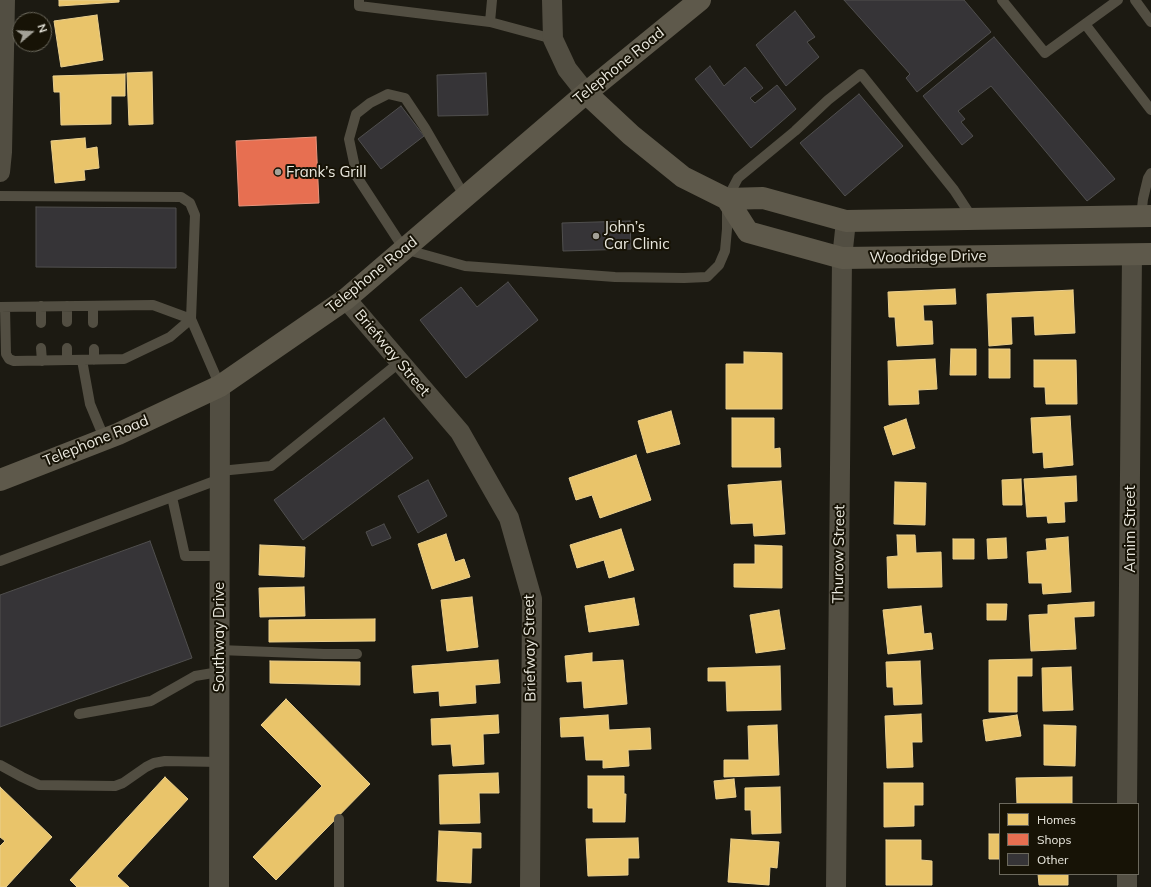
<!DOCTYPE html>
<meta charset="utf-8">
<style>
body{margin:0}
#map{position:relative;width:1151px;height:887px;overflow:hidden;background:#1c1a12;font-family:Mulish,sans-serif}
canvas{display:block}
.legend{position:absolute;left:999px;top:803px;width:140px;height:72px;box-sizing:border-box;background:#171306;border:1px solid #6c695d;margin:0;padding:5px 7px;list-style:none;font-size:12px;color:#ebe9df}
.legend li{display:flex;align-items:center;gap:8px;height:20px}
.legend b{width:20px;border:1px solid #6c695d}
.north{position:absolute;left:12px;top:12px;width:40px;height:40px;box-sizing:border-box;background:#171306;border:1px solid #6c695d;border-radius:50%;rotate:71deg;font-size:11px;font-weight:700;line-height:16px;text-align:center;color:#ebe9df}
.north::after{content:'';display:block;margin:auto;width:14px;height:18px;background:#a3a197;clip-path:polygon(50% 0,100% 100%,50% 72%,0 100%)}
</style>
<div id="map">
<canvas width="1151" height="887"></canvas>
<ul class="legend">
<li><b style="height:11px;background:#e9c46a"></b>Homes</li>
<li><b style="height:11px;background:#e76f51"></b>Shops</li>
<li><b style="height:11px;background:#363437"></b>Other</li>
</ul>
<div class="north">N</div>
</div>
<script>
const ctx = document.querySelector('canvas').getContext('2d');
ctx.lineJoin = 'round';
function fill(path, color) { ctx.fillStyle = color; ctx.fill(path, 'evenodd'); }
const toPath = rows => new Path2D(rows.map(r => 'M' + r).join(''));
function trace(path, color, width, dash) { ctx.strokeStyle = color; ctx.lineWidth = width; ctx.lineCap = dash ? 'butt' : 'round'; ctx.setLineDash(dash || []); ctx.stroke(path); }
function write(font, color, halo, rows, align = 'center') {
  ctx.font = font + ' Mulish,sans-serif'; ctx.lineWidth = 4; ctx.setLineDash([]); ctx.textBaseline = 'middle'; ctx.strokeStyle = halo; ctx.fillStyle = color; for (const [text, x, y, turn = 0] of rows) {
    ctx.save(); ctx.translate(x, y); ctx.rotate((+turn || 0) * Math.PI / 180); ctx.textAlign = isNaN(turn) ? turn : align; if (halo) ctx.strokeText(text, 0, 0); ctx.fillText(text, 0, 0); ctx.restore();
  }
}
const homes = toPath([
 [59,0,119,0,119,2,59,6,59,0],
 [97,15,103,60,61,67,54,21,97,15],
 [152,72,153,124,129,125,127,73,152,72],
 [125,74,125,96,111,96,111,124,61,125,60,92,54,92,53,76,125,74],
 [85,138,86,149,97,147,99,168,84,170,85,180,55,183,51,141,85,138],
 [955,289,956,304,923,305,924,321,932,321,933,344,897,346,895,317,889,317,888,292,955,289],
 [1073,290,1075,333,1035,335,1034,316,1011,317,1012,344,989,346,987,294,1073,290],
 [951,349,976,349,976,375,950,375,951,349],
 [989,349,1010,349,1010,378,989,378,989,349],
 [744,352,782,353,782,409,726,409,726,364,744,364,744,352],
 [935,359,937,389,918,390,919,404,889,405,888,361,935,359],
 [1034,360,1076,360,1077,404,1046,404,1045,387,1034,387,1034,360],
 [671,411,680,444,647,453,638,421,671,411],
 [1070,416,1073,465,1044,468,1043,452,1033,453,1031,418,1070,416],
 [732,418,774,418,774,449,780,448,781,467,732,467,732,418],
 [906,419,915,448,893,455,884,427,906,419],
 [636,455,651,500,600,518,592,495,576,500,569,478,636,455],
 [1076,476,1077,501,1064,502,1065,522,1048,523,1047,516,1027,517,1024,479,1076,476],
 [1021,479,1022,505,1003,505,1002,480,1021,479],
 [781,481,785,534,754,536,753,523,731,524,728,485,781,481],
 [895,482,926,483,925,525,894,524,895,482],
 [621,529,634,570,609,578,604,560,577,568,570,545,621,529],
 [446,534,455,562,464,559,470,577,432,589,418,544,446,534],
 [897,535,915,535,916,553,941,552,942,587,888,588,887,557,898,556,897,535],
 [1068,537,1071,592,1043,594,1042,583,1029,583,1027,552,1047,550,1046,539,1068,537],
 [1006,538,1007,558,988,559,987,539,1006,538],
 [953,539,974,539,974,559,953,559,953,539],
 [260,545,305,547,304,577,259,575,260,545],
 [755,545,782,546,782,588,734,587,734,564,755,564,755,545],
 [304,587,305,616,260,617,259,588,304,587],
 [472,597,478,647,447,651,441,600,472,597],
 [634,598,639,625,589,632,585,606,634,598],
 [1094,602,1094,616,1074,617,1076,649,1031,651,1029,615,1048,614,1048,605,1094,602],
 [987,604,1007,604,1006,620,987,620,987,604],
 [921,606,924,634,931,633,933,649,888,654,883,610,921,606],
 [779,610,785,649,756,653,750,615,779,610],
 [375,619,375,641,269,642,269,620,375,619],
 [592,653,592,662,623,660,627,704,584,708,582,681,567,682,565,656,592,653],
 [1032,659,1032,676,1017,676,1017,712,989,712,989,660,1032,659],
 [498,660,500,683,475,685,476,703,440,706,439,691,414,693,412,666,498,660],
 [270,661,360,662,360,685,270,683,270,661],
 [920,661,922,704,894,705,893,687,887,687,886,662,920,661],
 [780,666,781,710,727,711,726,681,708,681,708,668,780,666],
 [1071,667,1073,710,1043,711,1042,668,1071,667],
 [286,699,370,784,276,880,253,857,322,786,261,725,286,699],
 [921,714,922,742,912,742,913,767,887,768,885,716,921,714],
 [498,715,499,733,483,734,484,764,453,766,451,744,432,745,431,719,498,715],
 [608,715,609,730,650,728,651,749,628,750,629,766,603,768,603,760,586,760,584,736,561,737,560,718,608,715],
 [1017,715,1021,736,986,741,983,720,1017,715],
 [777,725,779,775,724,777,724,760,749,760,748,726,777,725],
 [1044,725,1076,726,1075,766,1044,765,1044,725],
 [498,773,499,793,479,793,480,823,440,824,439,775,498,773],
 [588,776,624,776,624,794,626,794,625,822,593,822,593,808,588,808,588,776],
 [165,777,188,799,117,876,129,887,77,887,70,880,165,777],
 [1072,777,1072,804,1017,804,1016,778,1072,777],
 [734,779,736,797,716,799,714,781,734,779],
 [884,783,923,783,923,805,914,805,914,826,884,827,884,783],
 [0,787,52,837,6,887,0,887,0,846,5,841,0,837,0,787],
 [780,787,781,833,752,834,751,810,745,810,745,788,780,787],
 [439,831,481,833,481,848,472,848,471,883,437,881,439,831],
 [989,834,1000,834,1000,859,989,859,989,834],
 [638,838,639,858,628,858,628,875,588,876,586,839,638,838],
 [731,839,779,842,777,868,770,867,769,885,728,882,731,839],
 [886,840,921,840,921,860,932,861,932,885,886,885,886,840],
 [1038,874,1068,874,1068,885,1039,885,1038,874]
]);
fill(homes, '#e9c46a');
trace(homes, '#eacf8d', 1);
const shops = toPath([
 [316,137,319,203,239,206,236,141,316,137]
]);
fill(shops, '#e76f51');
trace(shops, '#e8947c', 1);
const building = toPath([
 [844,0,964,0,991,32,917,92,906,78,910,74,844,0],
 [795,11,815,37,807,42,819,57,786,86,756,45,795,11],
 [994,37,1115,179,1087,201,991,86,958,111,965,119,961,122,973,136,962,145,923,96,994,37],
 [710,66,724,86,745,67,763,88,750,98,755,103,777,85,796,109,751,148,695,79,710,66],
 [486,73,488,115,438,116,437,75,486,73],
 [859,94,903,146,845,196,800,143,859,94],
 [401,106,424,136,381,169,358,139,401,106],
 [36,207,176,208,176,268,36,267,36,207],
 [630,221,631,249,563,251,562,223,630,221],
 [508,282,538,320,466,378,420,320,461,287,477,307,508,282],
 [384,418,413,458,303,540,274,500,384,418],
 [428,480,447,516,418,533,398,496,428,480],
 [384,524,391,538,372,546,366,532,384,524],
 [150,541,192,658,0,727,0,595,150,541]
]);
fill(building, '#363437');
trace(building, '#504f4e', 1);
trace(toPath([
 [359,0,359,6,490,22,553,39],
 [1002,0,1045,53,1118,0],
 [1135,0,1151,22],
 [490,22,492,0],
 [1085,24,1151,110],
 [0,196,181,197,190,203,195,215,191,319,220,386],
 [465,197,425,128,405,98,388,94,370,103,356,114,349,139,357,177,404,249,465,266,615,277,684,278,707,277,719,265,725,251,727,229,727,199,738,178,795,131,828,100,861,74,954,190,973,219],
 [1141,217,1143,199,1148,178,1151,173],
 [41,306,41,323],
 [93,306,93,323],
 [0,307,153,305,191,319,170,337,124,359,14,361,9,359,6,354,5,307],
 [67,322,67,306],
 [41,348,42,361],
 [94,349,94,360],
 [67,360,67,348],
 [82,360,90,404,105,440],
 [220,471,271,466,400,362],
 [172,497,185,556,219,556],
 [0,561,220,479],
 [219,650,324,654,357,654],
 [79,714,151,701,195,676,219,672],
 [0,765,22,777,39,785,115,786,123,783,146,767,154,763,165,761,219,762],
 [339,819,339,887]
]), '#524e42', 10);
trace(toPath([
 [552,0,553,39,567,69,586,93],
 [0,172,2,152,5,0],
 [346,299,460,432,509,518,532,599,530,887],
 [1127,804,1132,254],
 [219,887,220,386],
 [836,887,842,258,846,221],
 [1127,887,1127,874]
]), '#524e42', 20);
trace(toPath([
 [586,93,631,135,683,177,727,199,763,198,846,221,1151,216],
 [727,199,748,232,842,258,1151,254],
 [0,480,118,434,220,386,346,299,586,93,700,0]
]), '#5e594b', 22);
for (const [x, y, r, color] of [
 [278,172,4,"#a3a197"],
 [596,236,4,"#a3a197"]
]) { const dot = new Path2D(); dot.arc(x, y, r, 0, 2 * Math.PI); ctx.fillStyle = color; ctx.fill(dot); trace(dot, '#171306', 1.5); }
write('15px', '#ebe9df', '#171306', [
 ["Telephone Road",619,66,-39],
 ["Woodridge Drive",928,257,-1],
 ["Telephone Road",372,275,-39],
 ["Briefway Street",392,353,50],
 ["Telephone Road",96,441,-22],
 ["Arnim Street",1130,529,-90],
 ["Thurow Street",839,554,-89],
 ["Southway Drive",219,637,-90],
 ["Briefway Street",530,648,-91]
]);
write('15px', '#ebe9df', '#171306', [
 ["Frank’s Grill",286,172],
 ["John’s",604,227],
 ["Car Clinic",604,244]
], 'left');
</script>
